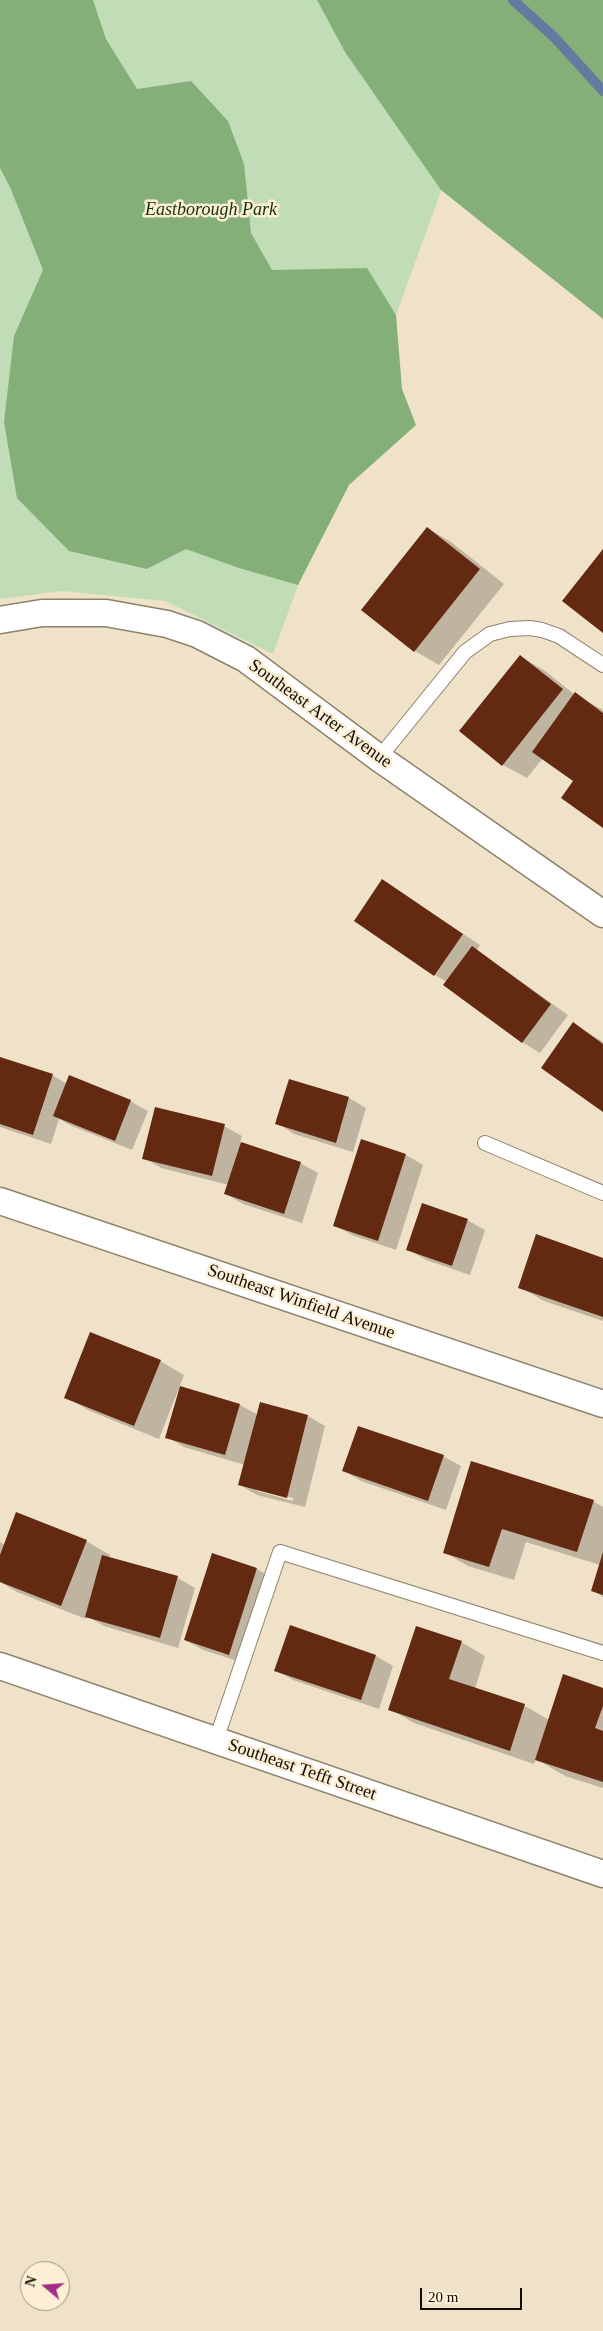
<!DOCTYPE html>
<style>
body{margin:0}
#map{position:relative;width:603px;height:2331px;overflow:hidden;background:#efe2c9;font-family:Georgia,serif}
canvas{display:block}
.north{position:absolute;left:20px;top:2261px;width:50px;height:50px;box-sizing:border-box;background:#fcefd6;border:1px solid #9e9583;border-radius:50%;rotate:288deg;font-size:14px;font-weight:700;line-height:20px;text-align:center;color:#120e06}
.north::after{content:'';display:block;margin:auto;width:18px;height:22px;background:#a12d88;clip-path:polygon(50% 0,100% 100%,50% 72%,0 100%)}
.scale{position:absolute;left:420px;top:2288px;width:102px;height:22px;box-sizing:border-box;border:2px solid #120e06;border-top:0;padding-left:6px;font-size:15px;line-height:18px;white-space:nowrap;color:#120e06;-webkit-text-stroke:4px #fcefd6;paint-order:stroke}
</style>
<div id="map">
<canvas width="603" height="2331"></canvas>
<div class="north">N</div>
<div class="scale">20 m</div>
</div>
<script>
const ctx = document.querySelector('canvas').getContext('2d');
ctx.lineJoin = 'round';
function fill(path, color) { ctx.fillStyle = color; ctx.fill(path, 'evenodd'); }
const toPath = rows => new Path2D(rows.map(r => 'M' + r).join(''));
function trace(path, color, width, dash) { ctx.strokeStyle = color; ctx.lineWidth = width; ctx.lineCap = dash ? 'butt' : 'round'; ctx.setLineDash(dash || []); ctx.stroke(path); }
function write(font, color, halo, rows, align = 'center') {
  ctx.font = font + ' Georgia,serif'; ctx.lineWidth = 5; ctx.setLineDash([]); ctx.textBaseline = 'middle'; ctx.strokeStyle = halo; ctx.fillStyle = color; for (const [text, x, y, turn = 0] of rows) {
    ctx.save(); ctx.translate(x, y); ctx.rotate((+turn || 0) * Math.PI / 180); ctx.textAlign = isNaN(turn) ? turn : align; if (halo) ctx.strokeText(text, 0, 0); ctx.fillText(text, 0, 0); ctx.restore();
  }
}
fill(toPath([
 [0,0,474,0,502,23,273,654,165,601,62,591,0,599]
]), '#c0ddb8');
fill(toPath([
 [0,0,93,0,106,39,137,89,191,81,228,121,244,164,251,233,272,270,367,268,396,315,402,389,416,425,349,485,298,585,239,568,186,549,147,569,69,551,17,498,4,422,14,336,43,270,10,187,0,168],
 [317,0,603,0,603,319,441,190,345,52]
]), '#84af78');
fill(toPath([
 [427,528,451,542,504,584,439,665,415,651,363,610],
 [521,657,545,671,574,694,603,710,603,827,575,781,543,758,527,778,503,765],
 [382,881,480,945,477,950,568,1015,540,1053,522,1042,447,982,435,975],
 [573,1024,603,1042,603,1111],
 [0,1058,52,1075,67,1084,130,1101,148,1111,132,1150,72,1126,59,1119,51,1144,0,1127],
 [290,1080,349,1098,366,1108,353,1152,294,1134,277,1123],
 [224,1126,242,1136,240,1143,300,1163,318,1173,302,1223,243,1204,226,1194,229,1185,161,1168,144,1158],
 [406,1155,423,1165,396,1250,352,1235,334,1225],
 [467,1220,485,1230,470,1275,426,1260,408,1249],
 [603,1259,603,1321,544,1301,520,1287],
 [160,1361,184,1375,179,1388,240,1405,258,1415,308,1416,325,1426,305,1507,257,1495,240,1485,245,1465,184,1447,167,1437,181,1389,179,1388,159,1439,90,1411,66,1397],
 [257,1489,293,1498,293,1501,257,1491],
 [443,1456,461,1466,446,1510,361,1481,344,1471],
 [472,1463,593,1501,603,1507,603,1597,592,1590,600,1565,526,1542,514,1580,468,1566,444,1552],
 [86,1541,110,1555,109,1558,178,1578,195,1588,178,1648,104,1626,87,1616,86,1619,17,1592,0,1582,0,1542,5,1545],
 [213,1555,257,1569,274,1579,247,1664,203,1650,185,1640],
 [461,1642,485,1656,475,1689,525,1706,549,1720,603,1689,603,1788,565,1776,536,1759,534,1764,414,1723,390,1709],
 [376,1656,393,1666,379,1709,293,1680,276,1670]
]), '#0003');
trace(toPath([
 [513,0,555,38,603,91]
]), '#657aa0', 10);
fill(toPath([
 [427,527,480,569,414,652,361,610],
 [603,549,603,633,562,601],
 [520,655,563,689,502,766,459,731],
 [575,692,603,713,603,828,561,798,573,781,532,752],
 [382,879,463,934,434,976,354,921],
 [472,946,551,1004,522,1043,443,985],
 [573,1022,603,1044,603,1112,541,1068],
 [0,1057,53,1074,33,1135,0,1124],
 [69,1075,131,1100,115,1141,53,1116],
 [289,1079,349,1097,336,1143,275,1124],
 [155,1107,225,1124,212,1176,142,1159],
 [361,1139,406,1154,378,1241,333,1226],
 [241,1142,301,1162,284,1214,224,1194],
 [422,1203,468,1219,452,1266,406,1250],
 [536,1234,603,1258,603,1317,518,1288],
 [90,1332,161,1360,134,1426,64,1398],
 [180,1386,240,1404,225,1455,165,1438],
 [260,1402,308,1415,287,1498,238,1485],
 [358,1426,444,1455,428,1501,342,1471],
 [471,1461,594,1500,577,1552,502,1529,489,1567,443,1553],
 [16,1512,87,1540,61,1606,0,1582,0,1555],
 [603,1552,603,1595,591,1591],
 [212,1553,257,1568,229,1655,184,1640],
 [102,1555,178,1576,160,1638,85,1617],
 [290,1625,376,1655,361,1700,274,1671],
 [416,1626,462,1641,449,1679,525,1704,510,1751,388,1710],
 [563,1674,603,1688,603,1706,595,1728,603,1731,603,1782,535,1760]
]), '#632911');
const service = toPath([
 [379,758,465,652,490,634,510,629,530,628,542,630,559,636,603,665],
 [485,1143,603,1193],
 [216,1740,280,1552,603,1653]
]);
const minor = toPath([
 [0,620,42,613,106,613,167,624,197,634,246,659,379,758,603,914],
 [0,1201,603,1404],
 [0,1666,603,1874]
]);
trace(service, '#8e826c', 16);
trace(minor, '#8e826c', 29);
trace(service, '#fff', 14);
trace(minor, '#fff', 26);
write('italic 18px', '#14320b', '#fcefd6', [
 ["Eastborough Park",211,210]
]);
write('18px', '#120e06', '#fcefd6', [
 ["Southeast Arter Avenue",320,714,36],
 ["Southeast Winfield Avenue",301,1302,19],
 ["Southeast Tefft Street",302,1770,19]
]);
</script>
